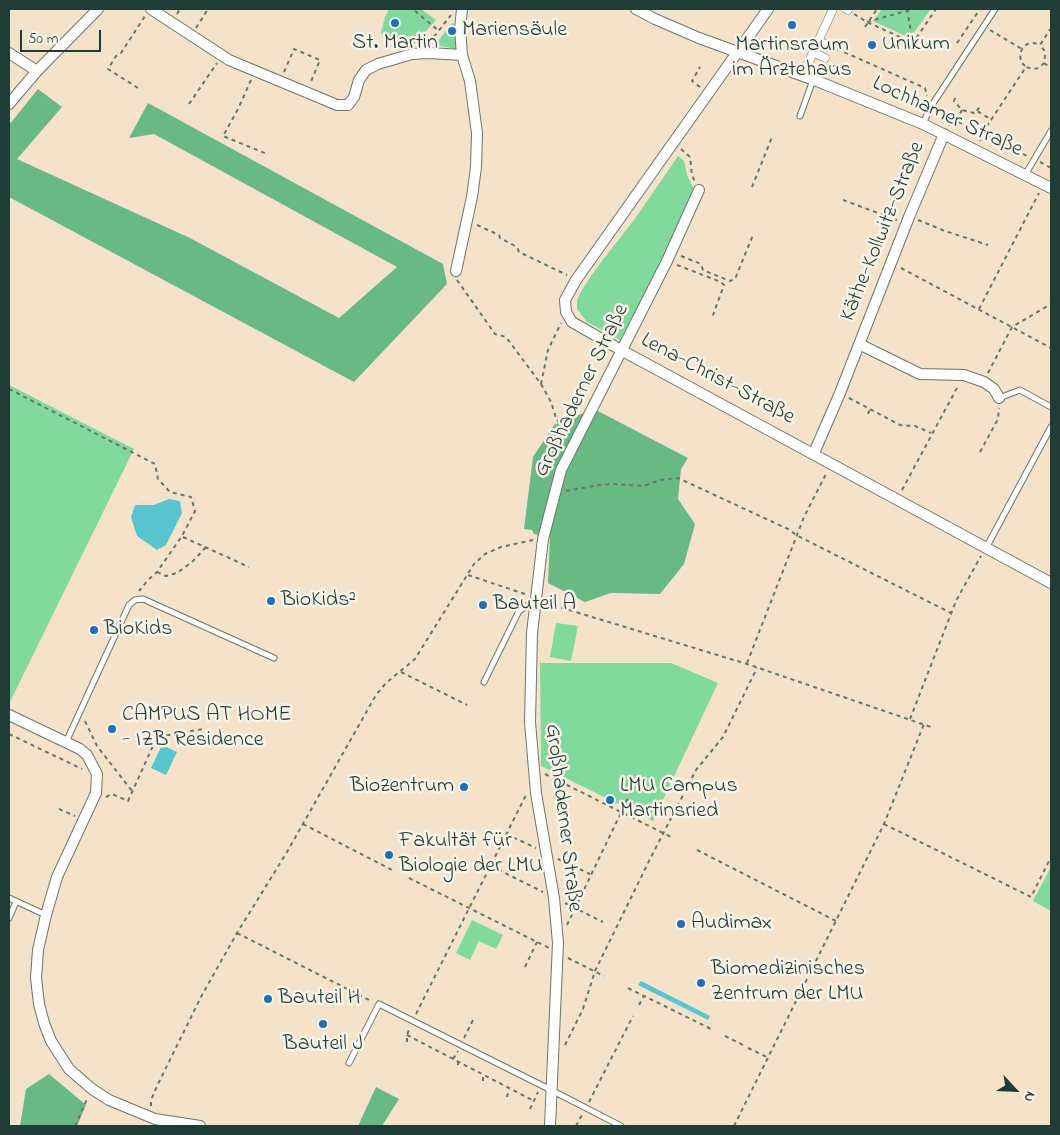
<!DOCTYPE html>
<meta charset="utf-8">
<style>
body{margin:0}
#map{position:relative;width:1060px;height:1135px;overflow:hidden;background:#f5e2ca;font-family:"Indie Flower",sans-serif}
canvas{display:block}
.frame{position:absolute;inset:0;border:10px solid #1f3d34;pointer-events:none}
.north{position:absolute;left:990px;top:1065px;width:50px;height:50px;-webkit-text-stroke:4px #f7f3e8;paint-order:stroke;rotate:115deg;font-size:14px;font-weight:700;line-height:20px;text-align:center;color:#1f3d34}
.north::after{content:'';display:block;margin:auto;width:18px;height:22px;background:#1f3d34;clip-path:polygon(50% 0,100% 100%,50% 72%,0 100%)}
.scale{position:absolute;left:20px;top:30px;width:81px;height:22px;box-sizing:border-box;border:2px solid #1f3d34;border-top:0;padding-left:6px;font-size:15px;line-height:18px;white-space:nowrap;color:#1f3d34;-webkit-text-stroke:4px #f7f3e8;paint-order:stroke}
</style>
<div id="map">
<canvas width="1060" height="1135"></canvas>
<div class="frame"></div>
<div class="north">N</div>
<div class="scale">50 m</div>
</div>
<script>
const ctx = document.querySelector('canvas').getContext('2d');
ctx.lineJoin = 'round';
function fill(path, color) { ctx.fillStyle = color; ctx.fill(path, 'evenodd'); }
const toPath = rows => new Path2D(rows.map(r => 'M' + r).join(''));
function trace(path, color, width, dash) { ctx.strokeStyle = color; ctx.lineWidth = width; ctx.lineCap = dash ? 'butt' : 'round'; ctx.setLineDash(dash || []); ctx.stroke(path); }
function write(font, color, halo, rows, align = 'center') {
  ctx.font = font + ' "Indie Flower",sans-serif'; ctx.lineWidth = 5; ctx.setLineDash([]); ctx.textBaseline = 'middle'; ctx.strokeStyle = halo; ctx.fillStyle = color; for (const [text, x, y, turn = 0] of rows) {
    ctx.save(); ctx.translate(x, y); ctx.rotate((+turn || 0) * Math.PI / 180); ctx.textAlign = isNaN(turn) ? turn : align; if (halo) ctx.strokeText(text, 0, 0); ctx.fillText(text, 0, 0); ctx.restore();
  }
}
fill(toPath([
 [389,9,421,9,436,20,410,49,383,37,381,33,385,17],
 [882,9,931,9,910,38,873,21],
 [452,23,456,25,456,49,435,45],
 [678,156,684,161,687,175,694,189,667,251,620,340,587,322,577,309,577,301,580,293,595,270,634,220],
 [9,385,134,449,9,704],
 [556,623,578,626,571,661,550,657],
 [540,663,671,663,718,683,653,821,541,766],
 [1051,867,1051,911,1033,901],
 [472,920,503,935,496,949,479,941,470,960,456,953]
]), '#81d99d');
fill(toPath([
 [38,89,62,107,17,159,190,238,339,318,397,267,154,134,129,138,148,103,443,264,447,284,354,382,9,197,9,125],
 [594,409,688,458,681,469,678,499,695,524,684,564,660,594,611,593,585,602,548,583,550,537,534,534,532,530,524,529,533,457,554,425],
 [49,1074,86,1105,77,1126,20,1126,26,1089],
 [376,1087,399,1099,382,1126,358,1126]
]), '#68b984');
fill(toPath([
 [169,499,180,501,182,513,166,545,157,550,137,536,131,517,135,505,154,505],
 [162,745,177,752,166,775,151,768],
 [641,981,710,1016,708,1020,638,985]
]), '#58c6ce');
const service = toPath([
 [800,116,813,80],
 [923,124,930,108,995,9],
 [1025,175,1051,131],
 [999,398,1020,390,1051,407],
 [986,548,1051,427],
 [484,682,519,611,535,600],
 [66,742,129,605,135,600,143,599,274,658],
 [9,898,46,915],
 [9,918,16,902],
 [349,1063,379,1004,551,1090,621,1126]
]);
const pedestrian = toPath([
 [846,9,848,10],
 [818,41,830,46],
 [813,52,825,58],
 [805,70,833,9]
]);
const minor = toPath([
 [151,9,229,60,337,105,348,105,354,97,359,80,366,70,378,64,412,54,429,53,462,55],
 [636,9,655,19,699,38,817,81,923,124,1051,188],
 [768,9,576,280,565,300,566,312,572,322,621,350,1051,583],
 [9,53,37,71],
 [9,104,37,71,98,9],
 [456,271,472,197,476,167,477,133,470,81,462,55,460,29,462,9],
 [859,344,920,374,964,375,984,382,994,389,999,398],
 [814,453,840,393,909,217,944,134],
 [9,715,80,749,87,755,97,774,96,793,57,877,46,915,38,950,36,978,39,1004,44,1023,51,1041,69,1069,92,1089,109,1100,155,1119,200,1126],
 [550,1126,558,943,554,898,536,793,530,722,532,633,543,539,561,470,667,261,699,190]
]);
trace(service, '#6a7768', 7);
trace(pedestrian, '#6a7768', 9);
trace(minor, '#6a7768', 12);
trace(toPath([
 [907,9,913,43,911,47],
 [415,11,439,31],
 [177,14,180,9],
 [854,14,867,22,913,43,936,9],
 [867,22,913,9],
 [865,27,877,9],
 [196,28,208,9],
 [990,30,1022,49],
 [429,43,451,15],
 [957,43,980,9],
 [837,49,925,88,927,96],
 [1044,63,1051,68],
 [831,65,844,70],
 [1025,66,1021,62,1020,55,1022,49,1027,44,1034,43,1040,45],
 [284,72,294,49,320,60,310,84],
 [251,80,238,109,223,136,267,154],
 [700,87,692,81,700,67],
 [138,88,108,69,116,56,121,53,145,16],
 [955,98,954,101,962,110,974,113,977,111,992,120],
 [189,104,217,63],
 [937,111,1027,156],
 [977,111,981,104],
 [956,120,962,110],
 [948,125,961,122],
 [980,141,985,129,1026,67,1033,69,1039,68,1044,63,1045,56,1044,50,1040,45,1051,28],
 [681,149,690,157,692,175,695,182],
 [1040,162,1051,168],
 [752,187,772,137],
 [843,200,897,220],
 [918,220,945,231,988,245],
 [477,225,499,235,500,238,517,247,519,252,567,275],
 [681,256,701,264,703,270,730,281,735,279,753,235],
 [677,265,721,282,724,285,713,315,710,317],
 [901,268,1051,348],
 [457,280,495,334,506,337,541,384,551,402,556,418,567,437],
 [979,309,1039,193],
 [988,373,1012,327,1051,304],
 [541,384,548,350,561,323],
 [9,389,155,464,158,479,170,492,191,497,195,511,182,536,157,572,148,580,139,591],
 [849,398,900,425,915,426,931,433],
 [868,414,870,409],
 [980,452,998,419,999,408],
 [902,490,958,386],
 [566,491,599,485,615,484,644,486,660,480,678,478,790,530,796,535,951,613],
 [183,537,249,567],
 [157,572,166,576,177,573,192,562,206,547],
 [468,575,525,594],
 [546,603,747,664,931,727],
 [747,663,804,517,826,474],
 [401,672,467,705],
 [910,719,956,601,981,556],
 [85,721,97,746,132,791,135,792],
 [9,734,82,769],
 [545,774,673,838],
 [106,797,112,794,128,801,157,737,203,729],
 [59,809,75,816],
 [303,824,394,871],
 [884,824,1031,897,1051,857],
 [506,834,536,848],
 [697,850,836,921],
 [558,859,590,874],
 [491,866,543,892],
 [409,878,549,948],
 [565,903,603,922],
 [567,925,629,796],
 [237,933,371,1001],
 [568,958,604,976],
 [525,967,537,942],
 [628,988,713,1030],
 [639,1005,644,996],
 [416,1014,526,795],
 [407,1035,534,1101],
 [725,1036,743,1045],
 [464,1038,473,1020],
 [407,1042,407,1035,410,1027],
 [565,1045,583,1009,595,971,651,857,696,770,723,737,757,668],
 [748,1048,769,1058],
 [453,1059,458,1051],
 [458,1061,458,1069],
 [483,1081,483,1075],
 [507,1097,509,1088],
 [589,1102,633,1016],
 [151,1106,151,1100,157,1086,202,995,237,933,287,852,376,695,386,683,415,659,474,564,485,554,501,547,533,540],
 [530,1109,538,1092],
 [75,1126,87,1099],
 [576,1126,582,1115],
 [734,1126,884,824,924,724]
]), '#6a7768', 2, [4, 4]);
trace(service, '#fff', 5);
trace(pedestrian, '#fff', 8);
trace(minor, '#fff', 10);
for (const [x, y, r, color] of [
 [395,23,5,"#1f6fb2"],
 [792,25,5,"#1f6fb2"],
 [452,31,5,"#1f6fb2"],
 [872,45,5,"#1f6fb2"],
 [271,601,5,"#1f6fb2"],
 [483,605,5,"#1f6fb2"],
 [94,630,5,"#1f6fb2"],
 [112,729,5,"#1f6fb2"],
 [464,787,5,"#1f6fb2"],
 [610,800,5,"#1f6fb2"],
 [389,855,5,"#1f6fb2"],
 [681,924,5,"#1f6fb2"],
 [701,983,5,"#1f6fb2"],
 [268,999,5,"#1f6fb2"],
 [323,1024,5,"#1f6fb2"]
]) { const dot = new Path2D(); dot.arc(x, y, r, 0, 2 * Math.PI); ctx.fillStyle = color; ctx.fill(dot); trace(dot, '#f7f3e8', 2); }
write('22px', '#1f3d34', '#f7f3e8', [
 ["Mariensäule",462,31],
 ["St. Martin",395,44,"center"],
 ["Unikum",882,45],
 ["Martinsraum",792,46,"center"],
 ["im Ärztehaus",792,71,"center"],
 ["BioKids²",281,601],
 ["Bauteil A",493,605],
 ["BioKids",104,630],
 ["CAMPUS AT HOME",122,716],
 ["- IZB Residence",122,741],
 ["Biozentrum",454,787,"right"],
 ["LMU Campus",620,787],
 ["Martinsried",620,812],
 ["Fakultät für",399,842],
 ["Biologie der LMU",399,867],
 ["Audimax",691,924],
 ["Biomedizinisches",711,970],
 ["Zentrum der LMU",711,995],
 ["Bauteil H",278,999],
 ["Bauteil J",323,1045,"center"]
], 'left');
write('22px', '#1f3d34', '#f7f3e8', [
 ["Lochhamer Straße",947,118,25],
 ["Käthe-Kollwitz-Straße",884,232,-68],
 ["Lena-Christ-Straße",717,380,28],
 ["Großhaderner Straße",583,391,-64],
 ["Großhaderner Straße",562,818,83]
]);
</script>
